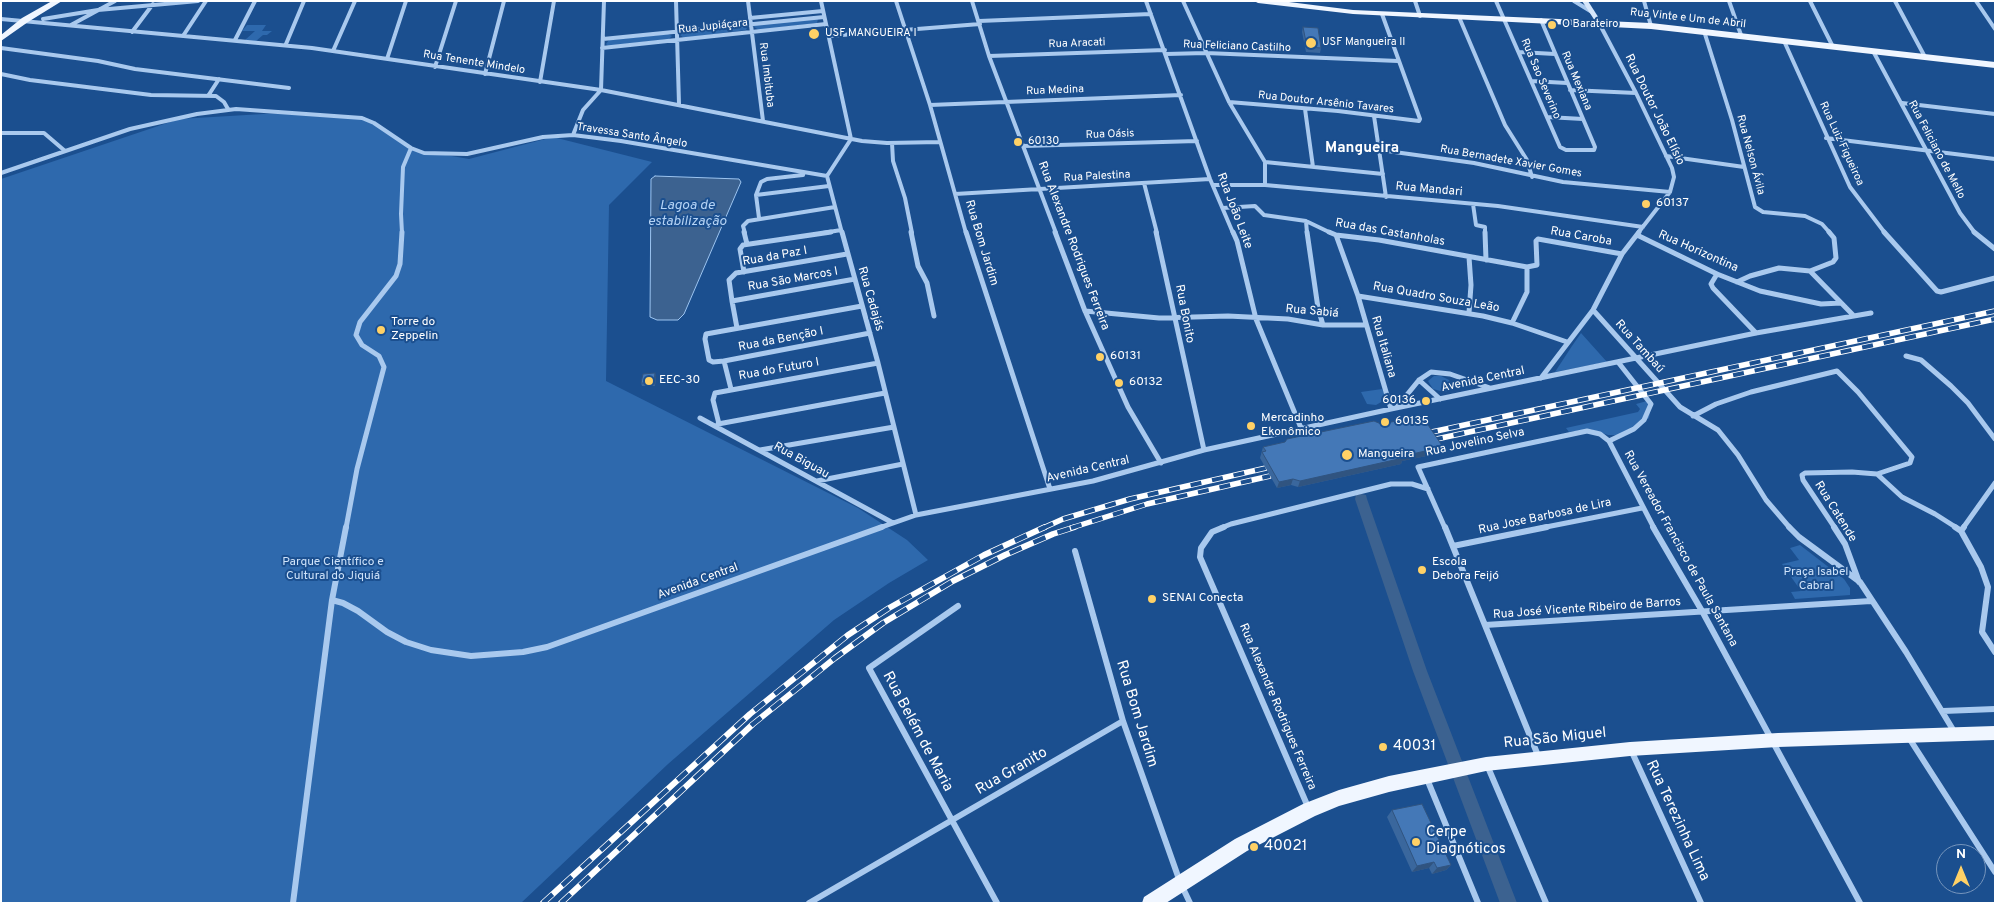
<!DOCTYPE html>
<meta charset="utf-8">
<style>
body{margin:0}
#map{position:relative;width:1996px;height:904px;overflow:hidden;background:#1b4f8f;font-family:Overpass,sans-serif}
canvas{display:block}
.frame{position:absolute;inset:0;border:2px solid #fff;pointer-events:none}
.north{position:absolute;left:1936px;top:844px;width:50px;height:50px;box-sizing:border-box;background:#1b4f8f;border:1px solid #7695bc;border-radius:50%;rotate:0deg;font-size:14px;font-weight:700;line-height:20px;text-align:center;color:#fff}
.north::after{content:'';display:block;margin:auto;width:18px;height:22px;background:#ffd166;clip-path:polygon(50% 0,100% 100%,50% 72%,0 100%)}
</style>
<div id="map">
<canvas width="1996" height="904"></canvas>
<div class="frame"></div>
<div class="north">N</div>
</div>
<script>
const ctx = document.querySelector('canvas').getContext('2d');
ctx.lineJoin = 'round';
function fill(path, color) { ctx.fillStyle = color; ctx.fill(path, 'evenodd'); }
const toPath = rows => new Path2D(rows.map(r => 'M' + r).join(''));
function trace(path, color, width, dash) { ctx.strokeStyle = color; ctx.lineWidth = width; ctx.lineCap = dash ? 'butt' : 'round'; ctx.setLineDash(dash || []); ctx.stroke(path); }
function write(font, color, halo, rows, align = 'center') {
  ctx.font = font + ' Overpass,sans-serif'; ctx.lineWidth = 4; ctx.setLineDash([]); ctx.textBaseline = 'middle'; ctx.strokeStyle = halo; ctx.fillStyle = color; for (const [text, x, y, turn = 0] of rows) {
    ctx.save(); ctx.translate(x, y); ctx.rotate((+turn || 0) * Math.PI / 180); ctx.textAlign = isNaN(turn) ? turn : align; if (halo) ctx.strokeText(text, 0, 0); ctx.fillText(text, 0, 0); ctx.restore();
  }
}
fill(toPath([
 [818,19,817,23,759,30,754,27,755,25],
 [247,25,266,25,262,31,272,31,267,35,263,35,256,41,245,40,255,31,242,31],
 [742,26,747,28,746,30,684,38,680,35,685,32],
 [668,34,672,36,669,39,608,46,606,44,609,40],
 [280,113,372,120,417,150,469,159,553,137,652,162,609,205,606,381,858,508,907,540,928,560,889,583,834,620,668,764,521,903,1,903,1,179,179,119],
 [1581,333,1607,362,1555,372,1572,346],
 [1434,376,1441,376,1449,380,1452,385,1451,390,1444,392,1433,389,1428,381],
 [1382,389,1386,396,1383,401,1376,405,1367,404,1361,392],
 [1647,401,1651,407,1649,418,1637,427,1619,435,1608,435,1590,429,1569,432,1566,428,1638,412,1640,409,1636,404],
 [1800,545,1844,579,1850,588,1850,595,1795,599,1791,592,1801,591,1782,564,1799,560,1790,548]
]), '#2e69ad');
const water = toPath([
 [655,176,739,179,741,182,684,314,678,320,657,320,650,317,651,179,655,176]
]);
fill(water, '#3c6290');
trace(water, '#9cc4f0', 1);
fill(toPath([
 [1361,494,1366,495,1367,499,1427,671,1517,903,1500,903,1413,671,1355,499,1356,495,1361,494]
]), '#3c6290');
trace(toPath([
 [676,1,679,104],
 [748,1,763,121],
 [821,1,851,139,827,176],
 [896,1,930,105,966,233],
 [972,1,989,56,1056,233],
 [1146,1,1210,179,1233,233],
 [1183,1,1229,102,1265,162,1265,185],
 [1415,1,1420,16],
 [1496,1,1560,147,1566,150,1594,150,1595,147,1541,20],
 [1574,1,1592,12],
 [1644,1,1651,26],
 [1729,1,1741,35],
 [1810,1,1833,47],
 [1895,1,1925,57],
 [1976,1,1995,29],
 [1459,17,1505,125,1527,160,1532,177],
 [750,18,823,11],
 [1,19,312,48,601,90,862,141,887,143,940,142],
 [43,19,98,10,198,1],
 [979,21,1151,14],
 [1599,23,1636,93,1672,168,1674,177,1670,192,1638,233],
 [71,25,115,1],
 [1704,31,1732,120,1755,207,1763,212,1805,216,1822,224,1830,233],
 [132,32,153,4],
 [183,36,206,1],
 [829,36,980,24],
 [603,39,824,17],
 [235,40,255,1],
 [1784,41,1850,187,1885,233],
 [286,44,304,1],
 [1,48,98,61,135,69,289,88],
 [602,48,826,24],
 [333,51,355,1],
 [1873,51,1960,213,1975,233],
 [1519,52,1555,54],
 [1166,54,1206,53,1398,61],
 [989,56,1165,50],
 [387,59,406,1],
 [435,67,456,1],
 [1,74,30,80,151,95,216,96,224,102,228,109],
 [485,74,504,1],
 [1531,81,1567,83],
 [540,82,554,1],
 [1570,90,1636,93],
 [208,96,219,79],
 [1229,102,1338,111,1419,121,1420,119,1382,14],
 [1902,103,1995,114],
 [930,105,1181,95],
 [1305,109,1313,167],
 [1374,116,1386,197],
 [1547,117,1583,119],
 [1,133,44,133,65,151],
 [573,135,583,110,601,90,604,1],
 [1826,138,1995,159],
 [892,143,893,161,905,198,912,233],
 [1024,146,1197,141],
 [1380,150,1474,163,1563,182,1670,192],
 [1666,156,1744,167],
 [1265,162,1383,174],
 [1,173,130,129,197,114,236,109,362,118,374,123,411,148,424,153,467,154,543,137,573,135,621,141,827,176],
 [827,176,842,233],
 [1144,183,1157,233],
 [1213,185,1265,185,1498,206,1643,227],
 [955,194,1210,179],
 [756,195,829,186],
 [1473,204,1476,225,1485,227,1485,233],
 [1223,208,1255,206,1264,215,1306,221,1331,233],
 [759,218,756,195,761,182,767,179,803,175],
 [1306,221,1307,233],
 [402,233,401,214,403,167,411,148],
 [745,233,743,226,748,221,835,207],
 [823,233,841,230]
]), '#a9c9ee', 4);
trace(toPath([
 [744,232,747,244],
 [842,232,878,363,916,515],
 [911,232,918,266,927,283,934,316],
 [966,232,1050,489],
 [1055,232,1085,311,1128,407,1161,463],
 [1156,232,1204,450],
 [1233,232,1237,241,1256,319,1301,428],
 [1307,232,1318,308,1323,325],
 [1329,232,1336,235,1379,240,1527,267,1537,265,1536,241,1538,239,1622,254],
 [1485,232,1486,260],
 [1829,232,1834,238,1836,258,1833,262,1810,271,1853,315],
 [1884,232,1937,291,1941,292,1995,278],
 [1974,232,1995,249],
 [1336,235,1358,296,1391,409],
 [1637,235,1717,274,1760,291,1821,304,1841,303],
 [1469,257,1471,285,1469,313],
 [744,272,740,249,743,245,831,232],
 [1717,274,1711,284,1713,288,1756,333],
 [1737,282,1750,276,1779,268,1810,271],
 [1358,296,1483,316,1512,323,1567,342],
 [732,301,729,280,736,273,847,254],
 [1593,310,1680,407,1718,430,1738,455,1766,500,1790,528],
 [1085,311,1159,318,1228,316,1288,319,1323,325,1366,325],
 [1512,323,1527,292,1527,267],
 [737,328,732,301,855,279],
 [1906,356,1921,360,1951,386,1968,403,1995,439],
 [724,361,713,362,709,360,705,339,706,334,862,306],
 [1618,362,1651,404,1644,420,1634,429,1609,441,1654,528],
 [1541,378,1593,310,1622,254,1639,232],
 [1419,380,1440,399],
 [731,389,724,361,870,333],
 [1397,407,1419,380,1431,372,1450,374,1490,388],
 [1693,416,1716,404,1751,392,1837,371,1858,392,1912,457,1910,463,1877,474],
 [700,418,893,523],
 [718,424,885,393],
 [719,424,713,400,715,393,878,363],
 [760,450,894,427],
 [817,481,903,464],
 [346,528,357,469,384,367,379,356,362,345,356,335,360,322,396,276,400,264,402,232],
 [879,528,916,515,1093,481,1204,450,1391,409,1756,333,1871,313],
 [1221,528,1231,524,1391,484,1412,484,1428,489],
 [1445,528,1418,467,1587,431,1600,434,1609,441],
 [1541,528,1642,508],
 [1835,528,1803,480,1802,475,1805,473,1852,472,1877,474,1902,497,1935,514,1957,528],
 [1963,528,1995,483]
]), '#a9c9ee', 5);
trace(toPath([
 [1224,527,1212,532,1201,548,1200,557,1308,807],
 [1445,527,1539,758],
 [1653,527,1702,611,1860,903],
 [1789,527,1799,537,1860,582,1906,652,1955,733],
 [1834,527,1845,544,1859,582],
 [1955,527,1961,531,1981,567,1988,587,1982,632,1995,652],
 [1961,531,1964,527],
 [1453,546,1547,527],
 [1075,551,1123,721,1180,882,1190,903],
 [332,600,343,603,358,611,387,632,406,642,431,650,471,656,523,652,547,647,882,527],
 [958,606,869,668,997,903],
 [1485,625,1871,601],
 [1943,711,1995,709],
 [1909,738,1995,872],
 [1631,750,1701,903],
 [1487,765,1546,903],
 [1427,779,1478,903],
 [293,903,332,600,346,527],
 [809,903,1123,721]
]), '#a9c9ee', 6);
fill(toPath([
 [1582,1,1588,1,1602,23,1601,24,1597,24,1582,1]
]), '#d6e6fa');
fill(toPath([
 [52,1,62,1,28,22,1,41,1,35,22,18,52,1],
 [1254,1,1281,1,1353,10,1651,23,1995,62,1995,68,1651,29,1353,14,1258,3,1254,1],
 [1995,726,1995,740,1778,747,1630,756,1486,771,1389,792,1339,806,1315,816,1247,851,1166,903,1142,903,1144,897,1235,839,1303,804,1339,790,1389,776,1486,757,1630,742,1778,733,1995,726]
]), '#f0f6ff');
const railFar1 = toPath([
 [1427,433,1995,311],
 [1432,440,1995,319],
 [1043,528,1063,519,1130,499,1266,468],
 [1071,528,1147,504,1270,476]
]);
const rail = toPath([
 [543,903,750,714,848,635,889,608,984,555,1045,527],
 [561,903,753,724,835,658,883,623,953,581,1005,555,1053,534,1075,527]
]);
trace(railFar1, '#fff', 5.5);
trace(rail, '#fff', 6);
trace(railFar1, '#1b4f8f', 4, [11]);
trace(rail, '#1b4f8f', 4.5, [13]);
fill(toPath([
 [1303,27,1321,48,1320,53,1306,52,1302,32],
 [655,373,656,376,655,386,642,386,641,383],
 [1263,447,1441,453,1402,461,1401,464,1298,487,1291,485,1277,488,1260,458],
 [1392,810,1451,865,1446,870,1432,874,1429,868,1412,872,1387,817]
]), '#3a679d');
fill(toPath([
 [655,373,656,376,655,386,654,383],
 [1443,447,1441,453,1402,461,1401,464,1298,487,1300,481,1403,456],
 [1293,479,1291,485,1277,488,1279,482],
 [1434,862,1429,868,1412,872,1417,866],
 [1451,865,1446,870,1432,874,1437,868]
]), '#305480');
const building = toPath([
 [1303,27,1318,28,1321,48,1307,47,1303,27],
 [655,373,654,383,641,383,643,374,655,373],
 [1422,416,1443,447,1403,456,1403,458,1300,481,1293,479,1279,482,1262,452,1266,451,1263,447,1285,442,1287,439,1374,421,1381,424,1422,416],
 [1422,804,1451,865,1437,868,1434,862,1417,866,1392,810,1422,804]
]);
fill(building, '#4478b7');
trace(building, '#305480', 1);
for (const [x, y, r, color] of [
 [1552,25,5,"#ffd166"],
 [814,34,6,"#ffd166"],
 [1311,43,6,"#ffd166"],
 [1018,142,5,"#ffd166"],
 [1646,204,5,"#ffd166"],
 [381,330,5,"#ffd166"],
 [1100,357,5,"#ffd166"],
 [649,381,5,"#ffd166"],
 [1119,383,5,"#ffd166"],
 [1426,401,5,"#ffd166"],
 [1385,422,5,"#ffd166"],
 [1251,426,5,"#ffd166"],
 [1347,455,6,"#ffd166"],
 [1422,570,5,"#ffd166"],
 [1152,599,5,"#ffd166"],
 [1383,747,5,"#ffd166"],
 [1416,842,5,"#ffd166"],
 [1254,847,5,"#ffd166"]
]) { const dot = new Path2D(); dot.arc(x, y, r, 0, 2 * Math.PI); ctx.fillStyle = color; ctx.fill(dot); trace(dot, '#1b4f8f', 2); }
write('11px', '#fff', '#1b4f8f', [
 ["Rua Vinte e Um de Abril",1688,19,6],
 ["Rua Jupiáçara",713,27,-6],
 ["Rua Aracati",1077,44,-2],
 ["Rua Feliciano Castilho",1237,47,2],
 ["Rua Tenente Mindelo",474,63,9],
 ["Rua Imbituba",766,75,83],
 ["Rua Sao Severino",1540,79,67],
 ["Rua Mexiana",1576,81,67],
 ["Rua Medina",1055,91,-2],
 ["Rua Doutor Arsênio Tavares",1326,103,6],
 ["Rua Oásis",1110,135,-2],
 ["Travessa Santo Ângelo",632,136,9],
 ["Rua Luiz Figueiroa",1841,144,65],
 ["Rua Feliciano de Mello",1936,150,62],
 ["Rua Nelson Ávila",1750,155,75],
 ["Rua Bernadete Xavier Gomes",1511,162,10],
 ["Rua Palestina",1097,177,-3]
]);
write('11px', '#fff', '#1b4f8f', [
 ["O Barateiro",1562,25],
 ["USF MANGUEIRA I",825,34],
 ["USF Mangueira II",1322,43],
 ["60130",1028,142]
], 'left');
write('12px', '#fff', '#1b4f8f', [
 ["Rua Doutor João Elísio",1654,110,64],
 ["Rua Mandari",1429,190,5],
 ["Rua João Leite",1234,211,69],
 ["Rua das Castanholas",1390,233,10],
 ["Rua Caroba",1581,237,10],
 ["Rua Bom Jardim",981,243,73],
 ["Rua Alexandre Rodrigues Ferreira",1073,246,69],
 ["Rua Horizontina",1698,252,24],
 ["Rua da Paz I",775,257,-10],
 ["Rua São Marcos I",793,280,-10],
 ["Rua Quadro Souza Leão",1436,298,10],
 ["Rua Cadajás",870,299,74],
 ["Rua Sabiá",1312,312,5],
 ["Rua Bonito",1184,314,79],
 ["Rua da Benção I",781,340,-11],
 ["Rua Italiana",1383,347,74],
 ["Rua Tambaú",1639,347,48],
 ["Rua do Futuro I",779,370,-10],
 ["Avenida Central",1483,380,-12],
 ["Rua Jovelino Selva",1475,443,-12],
 ["Rua Biguau",801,461,29],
 ["Avenida Central",1088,470,-13],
 ["Rua Catende",1835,512,58],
 ["Rua Jose Barbosa de Lira",1545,517,-12],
 ["Rua Vereador Francisco de Paula Santana",1680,549,61],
 ["Avenida Central",698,582,-20],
 ["Rua José Vicente Ribeiro de Barros",1587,609,-4],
 ["Rua Alexandre Rodrigues Ferreira",1277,707,67]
]);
write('12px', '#fff', '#1b4f8f', [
 ["60137",1656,204],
 ["Torre do",391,323],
 ["Zeppelin",391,337],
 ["60131",1110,357],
 ["EEC-30",659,381],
 ["60132",1129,383],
 ["60136",1416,401,"right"],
 ["Mercadinho",1261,419],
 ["Ekonômico",1261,433],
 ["60135",1395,422],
 ["Mangueira",1358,455],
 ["Escola",1432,563],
 ["Debora Feijó",1432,577],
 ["SENAI Conecta",1162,599]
], 'left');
write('12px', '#cfe3fa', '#1b4f8f', [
 ["Parque Científico e",333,563],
 ["Cultural do Jiquiá",333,577],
 ["Praça Isabel",1816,573],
 ["Cabral",1816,587]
]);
write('italic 14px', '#b5d3f5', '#1b4f8f', [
 ["Lagoa de",687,206],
 ["estabilização",687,222]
]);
write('bold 15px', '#fff', '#1b4f8f', [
 ["Mangueira",1362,149]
]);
write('15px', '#fff', '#1b4f8f', [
 ["Rua Bom Jardim",1136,714,73],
 ["Rua Belém de Maria",917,732,62],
 ["Rua São Miguel",1555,739,-6],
 ["Rua Granito",1012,772,-30],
 ["Rua Terezinha Lima",1677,821,65]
]);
write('15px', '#fff', '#1b4f8f', [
 ["40031",1393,747],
 ["Cerpe",1426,833],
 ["Diagnóticos",1426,850],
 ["40021",1264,847]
], 'left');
</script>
